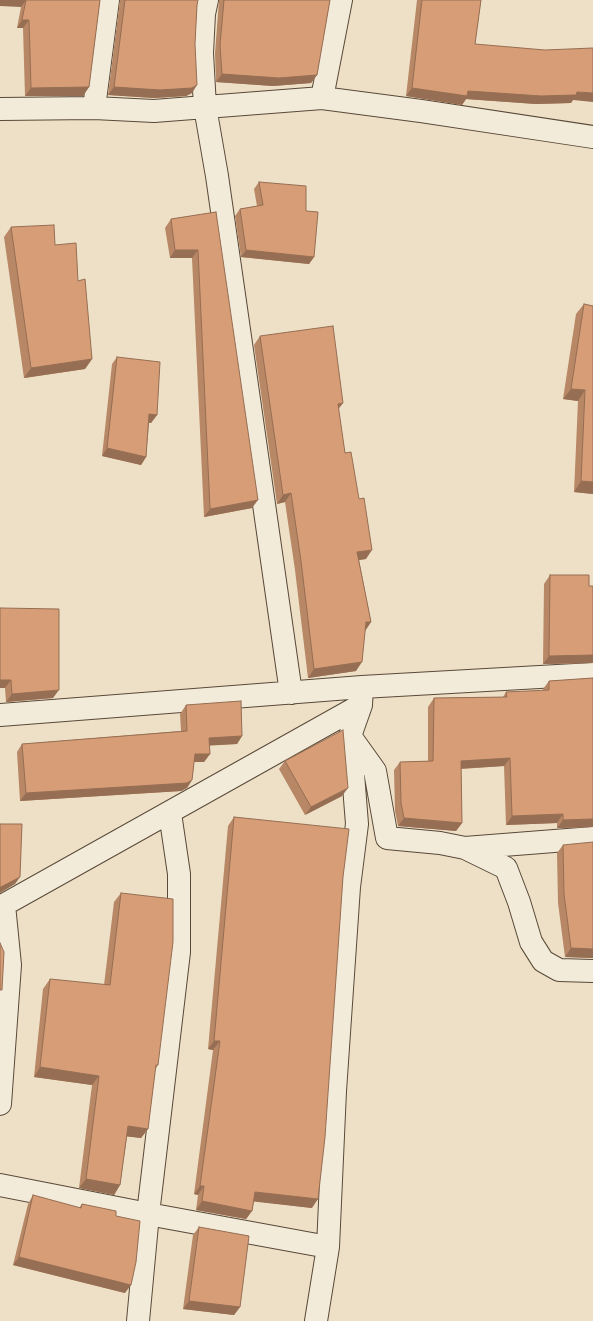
<!DOCTYPE html>
<style>
body{margin:0}
canvas{display:block;background:#ede0c6}
</style>
<canvas width="593" height="1321"></canvas>
<script>
const ctx = document.querySelector('canvas').getContext('2d');
ctx.lineJoin = 'round';
const toPath = rows => new Path2D(rows.map(r => 'M' + r).join(''));
function trace(path, color, width, dash) { ctx.strokeStyle = color; ctx.lineWidth = width; ctx.lineCap = dash ? 'butt' : 'round'; ctx.setLineDash(dash || []); ctx.stroke(path); }
function fill(path, color) { ctx.fillStyle = color; ctx.fill(path, 'evenodd'); }
const minor = toPath([
 [207,0,204,14,202,53,205,107,217,176,291,693],
 [322,98,341,0],
 [94,108,154,111,322,98,421,111,593,137],
 [0,109,94,108,108,0],
 [0,715,362,687,593,674],
 [350,736,375,771,387,838,440,843,465,848,506,868,519,902,531,942,543,961,559,970,593,971],
 [465,848,593,838],
 [0,907,361,705],
 [0,1104,10,965,4,905],
 [0,1185,148,1214,328,1247],
 [138,1321,148,1214,179,952,179,874,170,813],
 [316,1321,328,1247,335,1091,349,887,357,824,350,736,361,705,362,687]
]);
trace(minor, '#594938', 24);
trace(minor, '#f3ebda', 22);
fill(toPath([
 [0,0,100,0,89,87,83,96,25,96,23,28,17,28,21,7],
 [120,0,198,0,197,5,192,93,186,96,154,98,108,95],
 [219,0,330,0,317,75,311,83,273,86,216,82,215,53],
 [417,0,481,0,475,44,573,100,571,103,536,104,466,99,462,105,406,96],
 [259,182,306,211,314,257,309,264,241,257,235,216,240,209,257,206,254,189],
 [216,212,252,508,204,517,192,258,170,258,165,228,171,219],
 [11,227,55,245,78,281,92,359,85,369,24,378,4,237],
 [584,304,593,306,593,494,574,492,578,401,563,399,576,314],
 [260,336,343,403,338,409,345,453,366,559,359,560,371,622,365,631,356,671,308,678,295,570,285,502,277,504,254,345],
 [117,357,157,415,151,423,149,423,146,457,141,465,102,456,112,364],
 [550,575,589,586,593,586,593,663,543,664,544,584],
 [0,608,53,698,6,702,5,688,0,688],
 [593,678,593,827,557,828,557,823,506,825,504,766,461,769,462,823,456,831,398,826,395,811,394,770,400,762,428,761,428,707,434,698,503,697,506,692,543,691,543,689,549,681],
 [186,705,242,736,237,744,209,745,210,754,204,762,194,762,192,780,187,788,181,791,20,801,17,752,22,744,181,731,180,714],
 [285,761,342,796,305,815,279,769],
 [234,817,343,877,312,1208,254,1201,252,1211,246,1219,196,1210,198,1195,194,1194,213,1050,208,1049,228,826],
 [563,845,593,958,565,957,558,903,557,853],
 [121,893,158,1065,155,1070,148,1129,141,1138,127,1136,120,1185,114,1195,79,1188,92,1085,34,1077,43,989,50,979,104,985,114,902],
 [33,1195,79,1208,82,1204,116,1216,125,1293,13,1265,28,1204],
 [199,1227,240,1307,234,1315,183,1309,193,1235]
]), '#b88766');
fill(toPath([
 [0,0,26,0,21,7,0,6],
 [22,20,29,20,23,28,17,28],
 [222,74,317,75,311,83,273,86,216,82],
 [197,85,192,93,186,96,154,98,108,95,114,87],
 [89,87,83,96,25,96,31,88],
 [412,88,468,91,577,92,593,93,593,102,573,100,571,103,536,104,466,99,462,105,406,96],
 [175,250,198,250,192,258,170,258],
 [246,250,314,257,309,264,241,257],
 [92,359,85,369,24,378,31,368],
 [571,389,585,390,578,401,563,399],
 [343,403,336,412,338,404],
 [149,414,157,415,151,423,144,422],
 [107,448,146,457,141,465,102,456],
 [581,481,593,482,593,494,574,492],
 [291,493,285,502,277,504,283,495],
 [258,500,252,508,204,517,210,509],
 [372,550,366,559,351,561,357,552],
 [366,622,371,622,365,631],
 [593,655,593,663,543,664,549,656],
 [362,662,356,671,308,678,314,669],
 [0,680,11,680,5,688,0,688],
 [59,690,53,698,6,702,12,694],
 [242,736,237,744,203,746,209,738],
 [195,754,210,754,204,762,189,762],
 [510,758,504,766,455,769,461,761],
 [192,780,187,788,181,791,20,801,26,793],
 [348,788,342,796,305,815,311,807],
 [563,814,557,823,506,825,512,816],
 [404,818,462,823,456,831,398,826],
 [593,819,593,827,557,828,563,820],
 [20,877,15,884,0,893,0,887],
 [571,948,593,949,593,958,565,957],
 [214,1041,220,1041,213,1050,208,1049],
 [40,1067,99,1076,92,1085,34,1077],
 [128,1126,148,1129,141,1138,122,1136],
 [86,1179,120,1185,114,1195,79,1188],
 [200,1186,204,1186,198,1195,194,1194],
 [255,1192,318,1199,312,1208,249,1201],
 [202,1201,252,1211,246,1219,196,1210],
 [19,1257,131,1285,125,1293,13,1265],
 [189,1301,240,1307,234,1315,183,1309]
]), '#966e53');
const building = toPath([
 [26,0,100,0,89,87,31,88,29,20,22,20,26,0],
 [125,0,198,0,197,5,195,44,197,85,192,88,160,90,114,87,125,0],
 [224,0,330,0,317,75,279,78,222,74,220,45,224,0],
 [422,0,481,0,475,44,545,50,593,48,593,93,577,92,576,95,541,96,468,91,467,96,412,88,422,0],
 [259,182,306,186,306,211,318,212,314,257,246,250,240,209,263,205,259,182],
 [216,212,258,500,210,509,198,250,175,250,171,219,216,212],
 [54,225,55,245,76,243,78,281,85,279,92,359,31,368,11,227,54,225],
 [584,304,593,306,593,482,581,481,585,390,571,389,584,304],
 [333,326,343,403,338,404,345,453,351,452,359,499,364,498,372,550,357,552,371,622,366,622,362,662,314,669,301,561,291,493,283,495,260,336,333,326],
 [117,357,160,362,157,415,149,414,146,457,107,448,117,357],
 [550,575,589,575,589,586,593,586,593,655,549,656,550,575],
 [0,608,59,609,59,690,12,694,11,680,0,680,0,608],
 [593,678,593,819,563,820,563,814,512,816,510,758,461,761,462,823,404,818,401,803,400,762,433,761,434,698,507,697,506,692,549,690,549,681,593,678],
 [241,701,242,736,209,738,210,754,195,754,192,780,187,783,26,793,22,744,187,731,186,705,241,701],
 [343,730,348,788,311,807,285,761,343,730],
 [234,817,349,829,343,877,325,1137,318,1199,255,1192,252,1211,202,1201,204,1186,200,1186,220,1041,214,1041,234,817],
 [0,824,22,824,20,877,1,887,0,887,0,824],
 [593,842,593,949,571,948,564,894,563,845,593,842],
 [121,893,173,899,173,942,158,1065,156,1065,148,1129,128,1126,120,1185,86,1179,99,1076,40,1067,50,979,110,985,121,893],
 [0,943,4,952,2,990,0,990,0,943],
 [33,1195,81,1208,82,1204,116,1211,116,1216,140,1221,136,1262,131,1285,19,1257,33,1195],
 [199,1227,249,1236,240,1307,189,1301,199,1227]
]);
fill(building, '#d69d77');
trace(building, '#966e53', 1);
</script>
